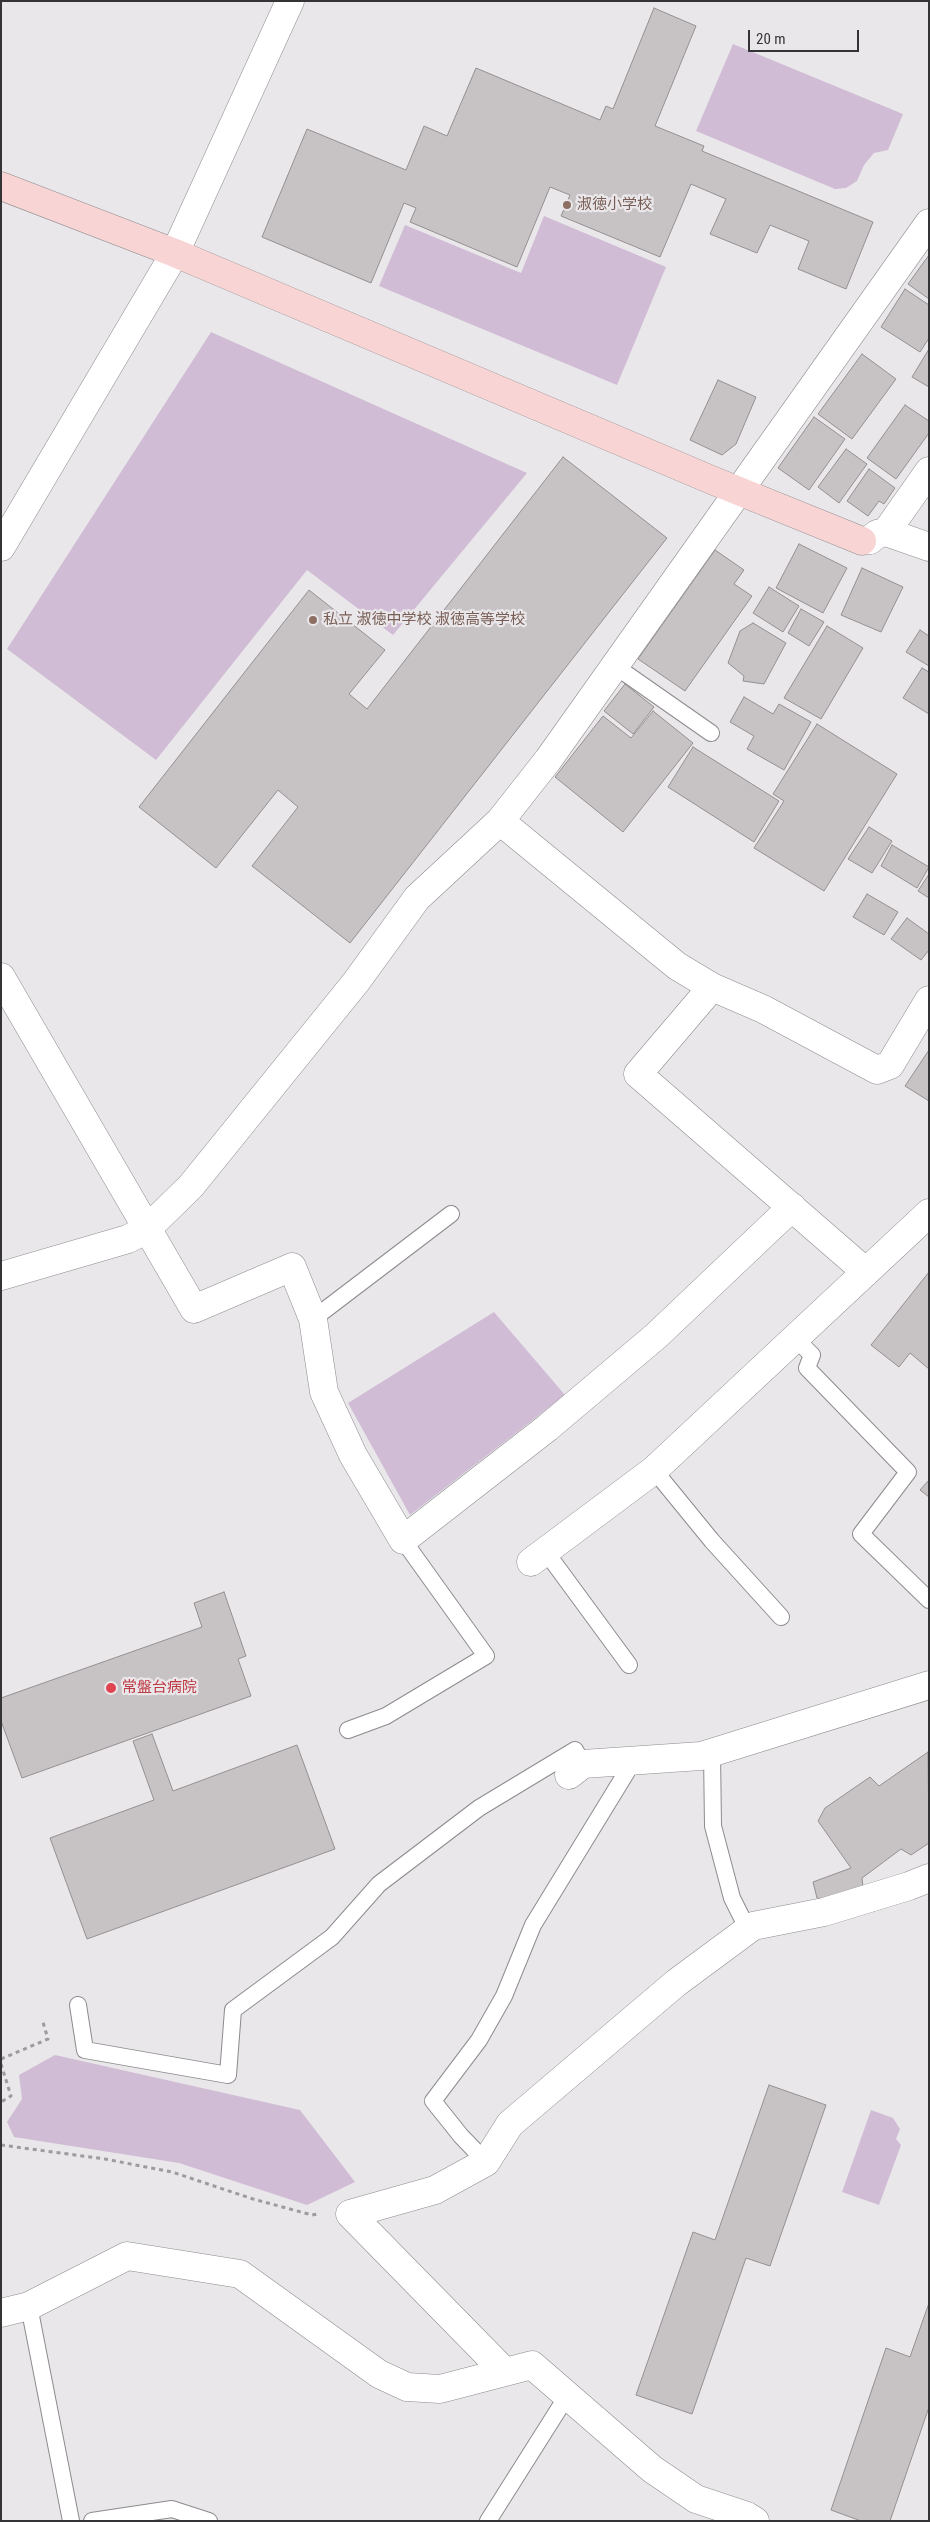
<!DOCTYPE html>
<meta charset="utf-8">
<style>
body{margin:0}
#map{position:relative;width:930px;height:2522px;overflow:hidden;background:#eae7eb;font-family:"Roboto Condensed",sans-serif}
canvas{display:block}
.frame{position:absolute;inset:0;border:2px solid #343335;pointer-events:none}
.scale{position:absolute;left:748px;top:30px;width:111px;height:22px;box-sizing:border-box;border:2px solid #343335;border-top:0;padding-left:6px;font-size:15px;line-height:18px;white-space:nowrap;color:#343335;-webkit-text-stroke:4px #eae7eb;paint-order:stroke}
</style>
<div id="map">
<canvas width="930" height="2522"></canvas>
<div class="frame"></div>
<div class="scale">20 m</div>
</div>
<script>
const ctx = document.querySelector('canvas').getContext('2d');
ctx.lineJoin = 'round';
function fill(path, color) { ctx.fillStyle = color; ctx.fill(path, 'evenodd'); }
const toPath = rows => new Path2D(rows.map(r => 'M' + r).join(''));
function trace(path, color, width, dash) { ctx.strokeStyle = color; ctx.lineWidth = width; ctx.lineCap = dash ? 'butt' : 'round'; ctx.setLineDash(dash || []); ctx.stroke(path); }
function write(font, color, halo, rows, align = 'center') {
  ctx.font = font + ' "Roboto Condensed","Noto Sans JP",sans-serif'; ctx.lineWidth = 4.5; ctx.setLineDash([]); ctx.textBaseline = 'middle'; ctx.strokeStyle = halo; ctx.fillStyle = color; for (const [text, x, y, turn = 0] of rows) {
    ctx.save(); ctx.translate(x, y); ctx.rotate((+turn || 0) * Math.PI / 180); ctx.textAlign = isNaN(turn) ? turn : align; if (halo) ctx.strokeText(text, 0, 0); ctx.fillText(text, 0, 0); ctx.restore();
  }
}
fill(toPath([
 [733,44,903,114,888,150,874,153,864,165,857,181,846,188,835,189,696,131],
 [544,216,666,267,617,385,379,286,405,225,521,273],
 [211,332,527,473,393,635,307,570,156,760,7,649],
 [494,1312,565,1395,410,1515,348,1403],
 [55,2055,300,2110,355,2182,307,2205,179,2163,14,2137,7,2122,22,2099,19,2075],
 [871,2110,893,2118,900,2129,896,2139,901,2145,879,2205,842,2192]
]), '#d0bdd5');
const building = toPath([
 [654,8,696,26,655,126,704,146,702,151,873,222,846,289,798,269,809,241,770,225,757,253,710,234,726,199,691,184,660,257,561,216,570,195,550,187,517,267,410,222,416,208,404,203,371,283,262,237,307,129,406,170,424,126,447,136,476,68,600,120,606,106,613,109,654,8],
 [929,255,929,299,908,284,929,255],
 [905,289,929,305,929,338,920,352,881,327,905,289],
 [929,349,929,387,912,377,929,349],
 [862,354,896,379,852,439,818,414,862,354],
 [718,380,756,397,736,444,722,455,690,440,718,380],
 [905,405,929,421,929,433,896,479,867,458,905,405],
 [814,417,845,439,809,490,778,468,814,417],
 [846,449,867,464,839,503,818,487,846,449],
 [563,457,667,538,350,943,252,866,298,807,278,790,216,868,139,807,309,590,385,650,349,694,367,709,563,457],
 [869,469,895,488,884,504,879,501,868,516,847,501,869,469],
 [799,544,847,568,823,613,776,588,799,544],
 [715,550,744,570,734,584,752,596,685,691,638,659,715,550],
 [862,568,903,587,881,632,841,615,862,568],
 [769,587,799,606,783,632,753,613,769,587],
 [801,609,824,622,809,646,788,633,801,609],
 [753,623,786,643,764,684,743,681,744,676,728,663,740,631,753,623],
 [827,626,863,648,821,719,784,698,827,626],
 [920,630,929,636,929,666,906,652,920,630],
 [922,668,929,672,929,714,903,698,922,668],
 [625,684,654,707,633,734,604,711,625,684],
 [744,697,773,714,779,704,811,722,784,770,747,749,754,736,730,722,744,697],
 [653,711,693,743,623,832,555,777,603,716,631,738,653,711],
 [817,724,897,774,824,891,754,848,784,801,773,794,817,724],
 [693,747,779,801,754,842,668,787,693,747],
 [869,827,892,841,872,873,848,859,869,827],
 [892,845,929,867,917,888,881,866,892,845],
 [929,874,929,898,918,891,929,874],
 [867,894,898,912,884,935,853,917,867,894],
 [907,918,929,934,929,950,921,960,891,939,907,918],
 [929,1050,929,1101,905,1086,929,1050],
 [929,1272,929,1369,910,1353,899,1367,871,1345,929,1272],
 [929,1480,929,1497,920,1490,929,1480],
 [224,1592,246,1656,238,1659,251,1696,22,1778,1,1721,1,1698,202,1627,194,1603,224,1592],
 [152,1734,173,1791,297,1745,335,1849,87,1939,50,1838,154,1800,133,1741,152,1734],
 [928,1752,929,1843,911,1855,901,1849,862,1878,863,1887,822,1900,817,1898,813,1882,851,1868,818,1821,825,1808,870,1777,879,1786,928,1752],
 [769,2085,826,2105,770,2266,746,2258,692,2414,636,2395,693,2232,715,2240,769,2085],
 [929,2303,929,2407,890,2521,861,2521,831,2510,886,2348,910,2357,929,2303]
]);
fill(building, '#c7c2c4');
trace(building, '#948f90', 1);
const lane = toPath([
 [615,666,711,733],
 [313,1319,451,1214],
 [795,1338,812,1355,807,1368,908,1472,861,1534,929,1600],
 [654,1470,712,1541,781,1617],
 [546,1552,629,1665],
 [348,1730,386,1716,486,1656,403,1540],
 [712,1753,713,1826,732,1898,748,1930],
 [78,2005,85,2050,228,2075,233,2010,332,1937,379,1884,479,1808,575,1750,583,1764],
 [486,2162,461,2136,433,2101,479,2040,504,1996,533,1925,634,1760],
 [29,2306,71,2521],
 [92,2521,172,2509,209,2521],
 [488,2521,567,2396]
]);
const street = toPath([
 [886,532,929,471],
 [870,540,877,534,886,532,929,547],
 [1,547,175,253,290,1],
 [500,821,677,966,712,987,763,1009,877,1070,890,1065,929,1000],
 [1,977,194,1309,292,1267,313,1319,324,1392,353,1455,403,1540,547,1428,656,1336,792,1207],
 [712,987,638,1074,866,1272],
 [1,1276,128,1239,147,1229,191,1186,356,982,417,898,500,821,548,760,929,223],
 [531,1562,654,1470,929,1213],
 [569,1775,583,1764,701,1756,929,1685],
 [1,2313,29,2306,127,2256,240,2274,379,2374,407,2387,440,2389,532,2365,652,2469,696,2499,747,2516,755,2521],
 [505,2372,350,2214,435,2190,486,2162,510,2124,676,1983,753,1926,824,1912,909,1886,929,1878]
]);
const secondary = toPath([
 [1,186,175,253,714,481,862,541]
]);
trace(lane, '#8d8b8e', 18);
trace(street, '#8d8b8e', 29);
trace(secondary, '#8d8b8e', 29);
trace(toPath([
 [1,2059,48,2039,42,2019],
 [1,2064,11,2096,1,2102],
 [1,2145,105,2159,172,2172,253,2199,312,2215,317,2214]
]), '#9d9b9e', 3, [4, 4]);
trace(lane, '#fff', 16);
trace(street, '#fff', 28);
trace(secondary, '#f8d5d4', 28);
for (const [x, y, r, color] of [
 [567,205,5,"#8d6e63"],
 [313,620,5,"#8d6e63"],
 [111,1688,6,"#e0444e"]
]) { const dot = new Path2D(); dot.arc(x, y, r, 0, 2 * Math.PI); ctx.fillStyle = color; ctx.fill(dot); trace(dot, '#eae7eb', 2); }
write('15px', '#785e54', '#eae7eb', [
 ["淑徳小学校",577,205],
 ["私立 淑徳中学校 淑徳高等学校",323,620]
], 'left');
write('15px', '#be3a42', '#eae7eb', [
 ["常盤台病院",122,1688]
], 'left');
</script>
